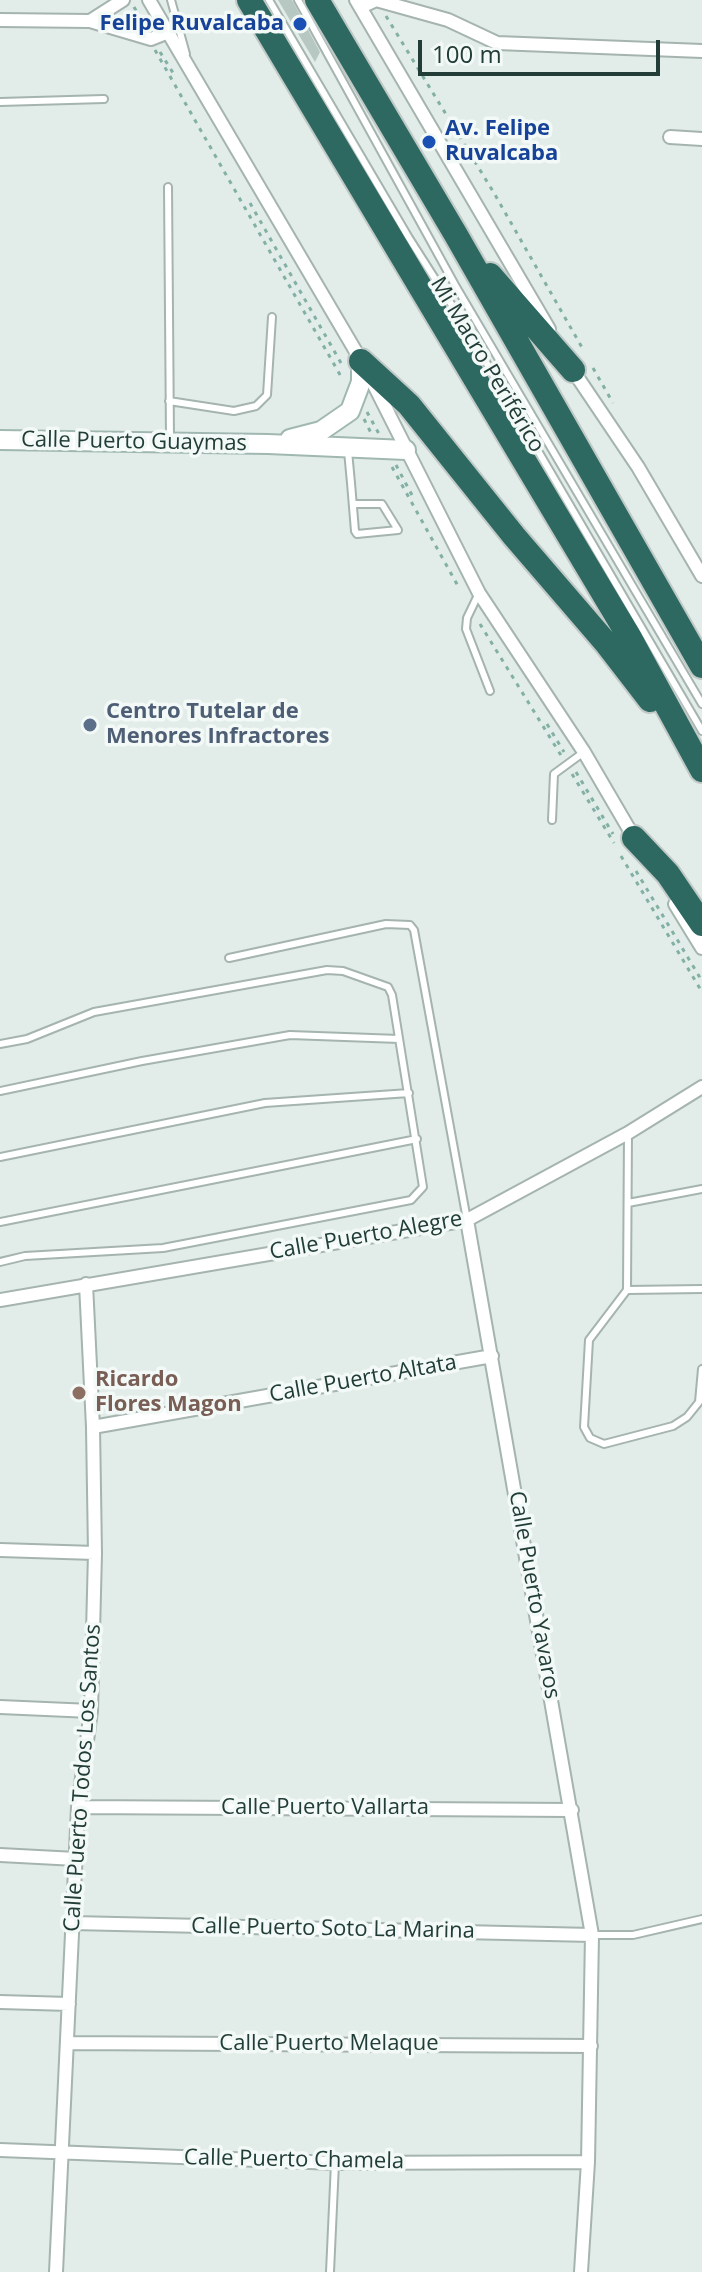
<!DOCTYPE html>
<meta charset="utf-8">
<style>
body{margin:0}
#map{position:relative;width:702px;height:2272px;overflow:hidden;background:#e2ece8;font-family:"Open Sans",sans-serif}
canvas{display:block}
.scale{position:absolute;left:418px;top:40px;width:242px;height:36px;box-sizing:border-box;border:4px solid #223d37;border-top:0;padding-left:10px;font-size:24px;line-height:28px;white-space:nowrap;color:#223d37;-webkit-text-stroke:6px #f2f9f6;paint-order:stroke}
</style>
<div id="map">
<canvas width="702" height="2272"></canvas>
<div class="scale">100 m</div>
</div>
<script>
const ctx = document.querySelector('canvas').getContext('2d');
ctx.lineJoin = 'round';
function fill(path, color) { ctx.fillStyle = color; ctx.fill(path, 'evenodd'); }
const toPath = rows => new Path2D(rows.map(r => 'M' + r).join(''));
function trace(path, color, width, dash) { ctx.strokeStyle = color; ctx.lineWidth = width; ctx.lineCap = dash ? 'butt' : 'round'; ctx.setLineDash(dash || []); ctx.stroke(path); }
function write(font, color, halo, rows, align = 'center') {
  ctx.font = font + ' "Open Sans",sans-serif'; ctx.lineWidth = 7; ctx.setLineDash([]); ctx.textBaseline = 'middle'; ctx.strokeStyle = halo; ctx.fillStyle = color; for (const [text, x, y, turn = 0] of rows) {
    ctx.save(); ctx.translate(x, y); ctx.rotate((+turn || 0) * Math.PI / 180); ctx.textAlign = isNaN(turn) ? turn : align; if (halo) ctx.strokeText(text, 0, 0); ctx.fillText(text, 0, 0); ctx.restore();
  }
}
fill(toPath([
 [278,0,292,0,320,52,315,62]
]), '#b7c7c1');
const lane = toPath([
 [171,0,186,54],
 [269,0,409,238,462,321,702,731],
 [298,0,455,285,702,704],
 [0,102,104,99],
 [168,187,170,439],
 [169,401,234,411,256,406,267,395,272,317],
 [348,451,351,483,355,531,357,534,398,530,382,504,353,504],
 [479,593,467,618,466,629,490,691],
 [552,820,554,774,584,752],
 [229,958,386,924,410,925,414,930,467,1220],
 [0,1044,27,1039,94,1012,327,970,343,971,388,987,392,995,423,1187,411,1200,163,1248,25,1256,0,1262],
 [0,1091,142,1061,290,1035,399,1039],
 [628,1133,627,1290,589,1340,584,1427,590,1438,604,1444,673,1426,687,1417,699,1402,702,1369],
 [0,1157,265,1103,409,1093],
 [628,1203,702,1189],
 [0,1222,417,1139],
 [627,1290,702,1289],
 [592,1935,633,1935,702,1919],
 [330,2272,335,2163]
]);
const street = toPath([
 [149,0,362,362],
 [356,0,549,329],
 [361,7,376,0,448,20,497,43,702,51],
 [0,20,90,21,151,39,166,33],
 [90,21,123,0],
 [670,137,702,139],
 [572,369,638,467,702,576],
 [371,379,479,593,584,752,636,841],
 [675,904,702,948],
 [467,1220,592,1935,588,2162,581,2272],
 [0,1300,467,1220,628,1133,702,1087],
 [93,1427,492,1356],
 [0,1550,95,1553],
 [0,1707,91,1711],
 [78,1807,572,1810],
 [0,1855,76,1859],
 [73,1923,592,1935],
 [0,2002,69,2004],
 [67,2043,591,2046],
 [0,2150,335,2163,588,2162],
 [56,2272,78,1807,91,1711,95,1553,93,1427,86,1284]
]);
const secondary = toPath([
 [290,439,321,431,350,411,361,382,361,361],
 [0,440,268,444,406,450]
]);
const highway = toPath([
 [249,0,630,638,702,770],
 [317,0,456,235,702,666],
 [490,275,573,370],
 [361,361,409,405,514,536,606,643,650,700],
 [634,838,668,874,702,924]
]);
trace(lane, '#a5b4af', 10);
trace(street, '#a5b4af', 16);
trace(secondary, '#a0b8b1', 22);
trace(highway, '#c1c9c7', 28);
trace(toPath([
 [134,7,142,21],
 [386,16,494,193,584,351],
 [155,50,343,380],
 [160,52,175,76],
 [250,203,341,363],
 [593,368,613,403],
 [367,412,379,434],
 [364,419,371,433],
 [396,465,413,497],
 [392,467,458,586],
 [480,624,562,757],
 [547,724,564,752],
 [576,772,613,834],
 [572,774,614,843],
 [621,856,702,992],
 [636,871,702,981]
]), '#82b0a4', 3, [4, 6]);
trace(lane, '#fff', 6);
trace(street, '#fff', 12);
trace(secondary, '#fff', 18);
trace(highway, '#2d6961', 24);
for (const [x, y, r, color] of [
 [300,24,8,"#1a4fb4"],
 [429,142,8,"#1a4fb4"],
 [90,725,8,"#5c6f8a"],
 [79,1393,8,"#8d6e63"]
]) { const dot = new Path2D(); dot.arc(x, y, r, 0, 2 * Math.PI); ctx.fillStyle = color; ctx.fill(dot); trace(dot, '#f2f9f6', 3); }
write('bold 22px', '#164399', '#f2f9f6', [
 ["Felipe Ruvalcaba",284,24],
 ["Av. Felipe",445,129,"left"],
 ["Ruvalcaba",445,154,"left"]
], 'right');
write('22px', '#223d37', '#f2f9f6', [
 ["Mi Macro Periférico",487,365,59],
 ["Calle Puerto Guaymas",134,442,1],
 ["Calle Puerto Alegre",366,1236,-10],
 ["Calle Puerto Altata",363,1379,-10],
 ["Calle Puerto Yavaros",534,1595,80],
 ["Calle Puerto Todos Los Santos",83,1778,-86],
 ["Calle Puerto Vallarta",325,1808],
 ["Calle Puerto Soto La Marina",333,1929,1],
 ["Calle Puerto Melaque",329,2044],
 ["Calle Puerto Chamela",294,2160,1]
]);
write('bold 22px', '#4e5e75', '#f2f9f6', [
 ["Centro Tutelar de",106,712],
 ["Menores Infractores",106,737]
], 'left');
write('bold 22px', '#785e54', '#f2f9f6', [
 ["Ricardo",95,1380],
 ["Flores Magon",95,1405]
], 'left');
</script>
